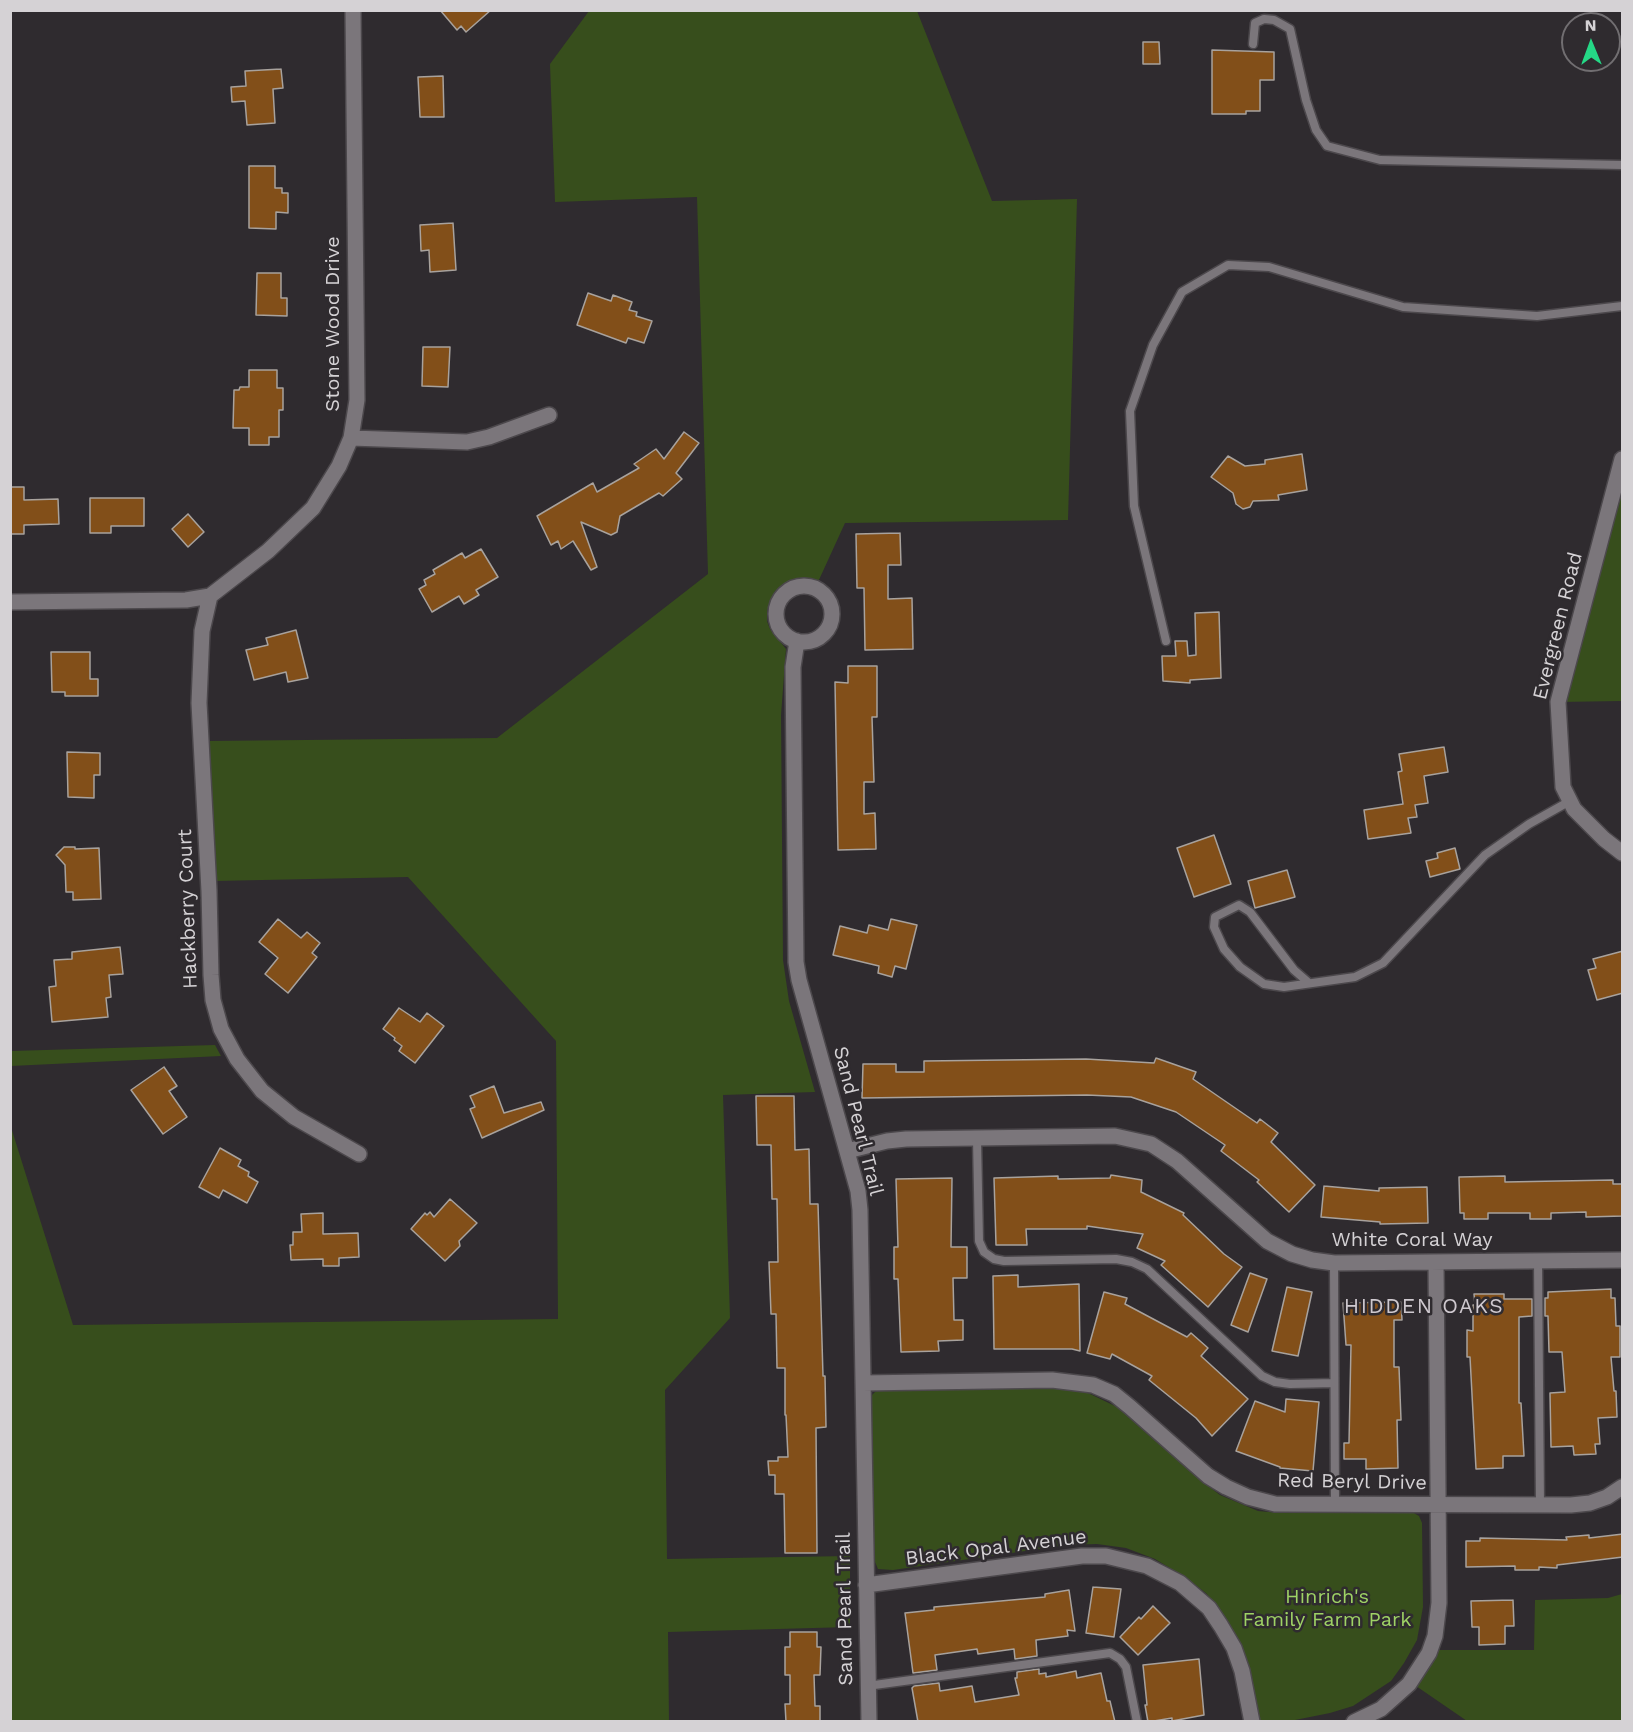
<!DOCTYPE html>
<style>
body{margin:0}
#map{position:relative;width:1633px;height:1732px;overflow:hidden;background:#2f2b2f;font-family:"Work Sans",sans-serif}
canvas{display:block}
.frame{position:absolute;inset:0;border:12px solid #d5d2d5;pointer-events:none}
.north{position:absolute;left:1561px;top:12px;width:60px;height:60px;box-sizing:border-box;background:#2f2b2f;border:2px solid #716e71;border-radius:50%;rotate:359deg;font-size:16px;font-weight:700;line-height:24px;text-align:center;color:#d5d2d5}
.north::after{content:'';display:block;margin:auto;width:21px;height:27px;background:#25d886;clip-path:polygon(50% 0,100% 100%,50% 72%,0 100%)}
</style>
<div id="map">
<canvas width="1633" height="1732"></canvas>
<div class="frame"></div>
<div class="north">N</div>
</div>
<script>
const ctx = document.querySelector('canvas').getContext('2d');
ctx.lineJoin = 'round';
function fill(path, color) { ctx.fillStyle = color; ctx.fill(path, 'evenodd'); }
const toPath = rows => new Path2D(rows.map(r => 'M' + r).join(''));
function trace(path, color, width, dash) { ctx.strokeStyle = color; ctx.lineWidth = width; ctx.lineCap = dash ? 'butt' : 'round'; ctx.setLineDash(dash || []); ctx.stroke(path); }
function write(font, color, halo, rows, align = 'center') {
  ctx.font = font + ' "Work Sans",sans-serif'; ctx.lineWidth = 5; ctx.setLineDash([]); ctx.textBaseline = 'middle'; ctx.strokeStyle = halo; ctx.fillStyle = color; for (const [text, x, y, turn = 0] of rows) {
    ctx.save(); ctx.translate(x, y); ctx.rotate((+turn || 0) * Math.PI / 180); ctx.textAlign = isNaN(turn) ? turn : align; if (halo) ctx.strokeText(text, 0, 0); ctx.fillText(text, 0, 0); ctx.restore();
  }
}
fill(toPath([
 [589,11,917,11,992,201,1077,199,1068,520,845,523,818,582,794,580,785,584,775,591,767,611,767,621,770,629,786,649,781,715,783,960,789,1001,815,1092,723,1095,730,1318,665,1390,667,1559,850,1556,850,1627,668,1632,669,1721,11,1721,10,1124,73,1325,558,1319,556,1041,408,877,214,881,208,741,497,738,708,574,697,197,555,202,550,64],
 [1622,459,1622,701,1558,702],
 [215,1045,221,1056,11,1066,11,1051],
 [889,1389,1057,1389,1086,1392,1117,1407,1194,1475,1220,1495,1258,1511,1280,1513,1412,1512,1419,1516,1422,1523,1423,1607,1417,1640,1404,1663,1391,1681,1353,1706,1330,1713,1290,1721,1260,1721,1257,1717,1245,1657,1237,1637,1225,1617,1206,1593,1183,1576,1155,1559,1126,1548,1097,1544,1067,1545,893,1570,878,1569,873,1557,870,1403,871,1396,875,1392,879,1390],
 [1622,1594,1622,1721,1467,1721,1416,1686,1430,1665,1437,1650,1534,1650,1535,1600,1608,1598]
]), '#374e1c');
const building = toPath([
 [440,10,491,10,466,32,461,26,457,30,440,10],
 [1143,42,1159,42,1160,64,1143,64,1143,42],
 [1212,50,1274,52,1274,80,1260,80,1260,111,1246,111,1246,114,1212,114,1212,50],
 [281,69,283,88,273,89,275,123,247,125,245,101,232,102,231,87,246,86,245,71,281,69],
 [443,76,444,117,420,117,418,77,443,76],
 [249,166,275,166,275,188,282,188,282,193,288,193,288,213,276,212,276,229,249,228,249,166],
 [453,223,456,270,430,272,429,250,421,251,420,225,453,223],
 [257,273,281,273,281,298,287,298,287,316,256,315,257,273],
 [588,293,611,301,613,295,632,302,629,310,637,312,636,316,652,321,644,343,628,338,626,343,577,325,588,293],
 [423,347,450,347,448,387,422,386,423,347],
 [249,370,277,370,277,388,283,388,283,410,279,410,279,437,269,437,269,445,249,445,249,428,233,428,234,390,239,390,240,387,249,387,249,370],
 [684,432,699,443,676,473,682,479,663,496,659,493,620,516,617,532,611,535,581,522,597,567,591,570,573,541,561,549,558,541,551,545,537,516,593,483,597,492,639,468,634,464,656,449,664,459,684,432],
 [1302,454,1307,490,1278,495,1279,500,1253,501,1250,507,1243,509,1236,504,1233,493,1211,477,1228,456,1245,466,1265,464,1265,460,1302,454],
 [10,487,24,487,24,500,58,499,59,524,24,525,24,534,10,534,10,487],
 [90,498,144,498,144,526,111,526,111,533,90,533,90,498],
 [188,514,204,532,188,547,172,529,188,514],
 [900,533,901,565,888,565,888,599,912,598,913,649,865,650,864,588,857,588,856,534,900,533],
 [481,549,498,577,476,590,479,595,464,604,459,596,432,612,419,589,426,585,424,580,435,574,433,570,462,553,465,558,481,549],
 [1219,612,1221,678,1190,680,1190,683,1163,681,1162,656,1176,656,1175,641,1187,641,1188,656,1196,655,1195,613,1219,612],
 [296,630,308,678,288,682,286,672,254,680,246,650,268,645,266,638,296,630],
 [51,652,90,652,90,679,98,679,98,696,65,696,65,692,52,692,51,652],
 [848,666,877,666,877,717,872,717,874,782,864,782,864,814,875,813,876,849,838,850,835,682,848,683,848,666],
 [1444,747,1448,772,1424,776,1428,803,1415,805,1417,817,1408,818,1411,833,1368,839,1364,810,1403,804,1398,772,1402,771,1399,754,1444,747],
 [67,752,100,753,100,775,94,775,94,798,68,797,67,752],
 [1214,835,1231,884,1194,897,1177,848,1214,835],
 [64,847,75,847,75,849,99,848,101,899,73,900,73,892,66,892,65,865,56,855,64,847],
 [1455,848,1460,869,1430,877,1426,861,1438,858,1437,853,1455,848],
 [1287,870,1295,897,1255,908,1248,881,1287,870],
 [278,919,301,938,307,932,320,943,312,953,317,957,288,993,265,974,278,958,259,942,278,919],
 [891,919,917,925,906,969,895,966,892,977,878,973,879,966,833,955,840,926,867,933,869,925,888,930,891,919],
 [120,947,123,974,109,975,111,997,106,998,108,1017,52,1022,49,987,56,986,54,960,72,959,72,952,120,947],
 [1623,951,1623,993,1597,1000,1588,970,1596,968,1593,959,1623,951],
 [399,1008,420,1022,427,1013,444,1026,415,1063,399,1051,402,1046,394,1040,395,1038,383,1029,399,1008],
 [1156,1058,1196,1072,1193,1079,1257,1123,1260,1119,1278,1133,1271,1142,1315,1185,1289,1212,1257,1182,1259,1180,1221,1151,1225,1145,1176,1112,1131,1097,1087,1095,862,1098,863,1064,896,1064,896,1072,924,1072,924,1061,1086,1059,1154,1063,1156,1058],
 [164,1067,177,1086,169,1091,187,1117,163,1134,131,1090,164,1067],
 [494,1086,504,1113,541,1102,544,1110,482,1138,470,1109,475,1107,470,1096,494,1086],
 [756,1096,794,1096,795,1150,809,1149,810,1204,818,1204,823,1376,825,1376,826,1427,816,1428,817,1553,785,1553,784,1494,775,1494,775,1475,769,1475,768,1461,778,1461,778,1457,788,1457,786,1415,785,1415,785,1368,777,1368,776,1314,771,1314,769,1262,778,1262,777,1199,772,1199,771,1145,757,1145,756,1096],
 [220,1148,241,1160,238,1166,249,1172,248,1176,258,1182,247,1203,223,1190,219,1198,199,1187,220,1148],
 [1111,1175,1142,1180,1141,1192,1184,1213,1183,1215,1224,1254,1242,1267,1208,1307,1161,1265,1165,1261,1137,1248,1143,1234,1087,1226,1087,1229,1026,1229,1027,1245,996,1245,994,1178,1058,1176,1058,1179,1110,1178,1111,1175],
 [1505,1176,1505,1182,1613,1180,1613,1184,1623,1184,1623,1216,1586,1217,1586,1212,1551,1213,1551,1219,1530,1219,1530,1213,1488,1213,1488,1219,1464,1219,1464,1213,1460,1213,1459,1177,1505,1176],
 [952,1178,951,1247,967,1247,967,1278,953,1278,954,1320,963,1320,963,1340,938,1341,939,1351,901,1352,898,1279,894,1279,894,1247,898,1247,896,1179,952,1178],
 [1324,1186,1379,1191,1379,1188,1427,1187,1428,1223,1380,1224,1380,1222,1321,1217,1324,1186],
 [450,1199,477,1223,459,1241,460,1246,445,1261,411,1229,425,1213,427,1215,430,1212,434,1217,450,1199],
 [323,1213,323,1234,358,1233,359,1257,339,1258,339,1266,323,1266,323,1259,291,1260,290,1245,293,1245,293,1232,302,1232,301,1214,323,1213],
 [1250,1273,1267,1279,1248,1332,1231,1325,1250,1273],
 [1018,1275,1018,1287,1079,1284,1080,1351,1072,1349,994,1349,993,1276,1018,1275],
 [1287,1287,1312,1292,1298,1356,1272,1351,1287,1287],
 [1611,1289,1611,1298,1615,1298,1616,1326,1620,1326,1620,1357,1611,1357,1614,1391,1616,1391,1617,1417,1598,1418,1600,1444,1595,1444,1596,1454,1574,1455,1573,1446,1551,1447,1550,1393,1565,1392,1562,1352,1549,1352,1548,1316,1545,1316,1545,1298,1548,1298,1548,1292,1611,1289],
 [1104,1292,1127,1298,1125,1304,1187,1337,1191,1333,1208,1348,1201,1356,1248,1399,1212,1436,1196,1418,1149,1380,1152,1376,1112,1354,1110,1359,1087,1353,1104,1292],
 [1474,1294,1504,1294,1504,1299,1532,1299,1532,1316,1519,1317,1519,1403,1521,1403,1524,1456,1503,1456,1503,1468,1476,1469,1470,1357,1467,1357,1467,1330,1473,1331,1473,1305,1475,1305,1474,1294],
 [1401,1302,1402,1320,1394,1320,1394,1367,1399,1367,1401,1420,1397,1420,1398,1468,1366,1469,1366,1459,1344,1459,1344,1443,1349,1443,1351,1345,1346,1345,1343,1303,1401,1302],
 [1286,1399,1319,1402,1313,1471,1280,1468,1280,1467,1236,1451,1255,1401,1285,1412,1286,1399],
 [1623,1534,1623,1557,1557,1565,1557,1568,1539,1567,1539,1570,1515,1570,1515,1566,1466,1567,1466,1541,1480,1541,1480,1538,1567,1540,1566,1537,1589,1535,1589,1538,1623,1534],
 [1093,1587,1121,1589,1114,1637,1086,1633,1093,1587],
 [1069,1590,1075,1631,1067,1630,1068,1636,1036,1640,1037,1656,1015,1659,1014,1649,978,1654,977,1649,935,1655,937,1670,913,1673,905,1613,934,1610,934,1607,1045,1597,1045,1594,1069,1590],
 [1513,1600,1514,1626,1505,1626,1505,1644,1479,1645,1479,1627,1472,1627,1471,1601,1513,1600],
 [1153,1606,1170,1623,1138,1655,1120,1637,1139,1617,1141,1619,1153,1606],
 [790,1632,817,1632,817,1647,821,1647,820,1675,814,1675,815,1706,820,1706,820,1722,786,1722,785,1704,790,1704,790,1675,785,1675,785,1647,790,1647,790,1632],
 [1199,1659,1204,1715,1172,1721,1172,1718,1148,1722,1145,1705,1147,1705,1143,1665,1199,1659],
 [1039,1669,1039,1674,1046,1673,1046,1677,1076,1671,1077,1678,1101,1673,1107,1701,1110,1701,1115,1722,918,1722,912,1688,914,1686,939,1683,940,1691,972,1686,975,1702,1019,1695,1015,1678,1017,1678,1017,1672,1039,1669]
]);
fill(building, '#824f19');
trace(building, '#a8a29d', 1.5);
const lane = toPath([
 [1253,44,1255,23,1264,19,1274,20,1290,29,1306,100,1316,130,1327,146,1380,160,1622,165],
 [1166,641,1134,506,1130,411,1153,345,1182,292,1228,265,1269,267,1403,307,1537,316,1622,306],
 [1309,983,1294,970,1250,912,1239,905,1215,917,1214,927,1224,949,1240,967,1264,984,1284,987,1355,977,1383,963,1485,855,1529,824,1570,801],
 [977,1139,979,1241,984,1252,994,1259,1004,1261,1116,1259,1132,1262,1147,1269,1262,1376,1275,1382,1290,1384,1334,1383],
 [1538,1261,1540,1505],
 [1334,1263,1335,1505],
 [867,1686,1110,1653,1120,1659,1126,1667,1137,1722]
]);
const street = toPath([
 [351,438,467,442,489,437,549,415],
 [1622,459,1558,702,1563,787,1574,809,1604,839,1622,853],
 '776 614a28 28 0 1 1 56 0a28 28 0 1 1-56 0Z',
 [210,596,202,631,199,703,209,891,211,975,213,1000,221,1029,237,1059,262,1091,294,1117,359,1154],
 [10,602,186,600,210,596,268,551,313,508,339,466,351,438,357,400,353,10],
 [797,641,793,667,796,962,799,980,858,1191,860,1210,869,1722],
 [847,1151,887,1141,906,1139,1115,1136,1151,1144,1177,1161,1267,1241,1292,1254,1312,1260,1334,1263,1622,1260],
 [863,1383,1052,1380,1093,1385,1114,1394,1130,1407,1208,1476,1226,1487,1248,1497,1275,1504,1571,1505,1590,1503,1607,1497,1622,1487],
 [866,1585,1082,1556,1106,1556,1147,1566,1180,1583,1209,1608,1221,1626,1234,1648,1242,1671,1252,1722],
 [1354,1722,1381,1709,1409,1684,1429,1653,1435,1636,1439,1603,1436,1262]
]);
trace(lane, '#4c484c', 11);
trace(street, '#4c484c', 18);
trace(lane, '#7b767b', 8);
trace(street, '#7b767b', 15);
write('20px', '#d5d2d5', '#2f2b2f', [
 ["Stone Wood Drive",333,324,-90],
 ["Evergreen Road",1558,626,-76],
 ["Hackberry Court",188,909,-92],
 ["Sand Pearl Trail",858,1121,76],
 ["White Coral Way",1412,1240],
 ["Red Beryl Drive",1352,1482,1],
 ["Black Opal Avenue",996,1548,-7],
 ["Sand Pearl Trail",845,1609,-91]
]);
write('20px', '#9ed265', '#2f2b2f', [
 ["Hinrich's",1327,1597],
 ["Family Farm Park",1327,1620]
]);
ctx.letterSpacing = '1.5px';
write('21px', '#cfc9cf', '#2f2b2f', [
 ["HIDDEN OAKS",1424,1307]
]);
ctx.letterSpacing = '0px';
</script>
